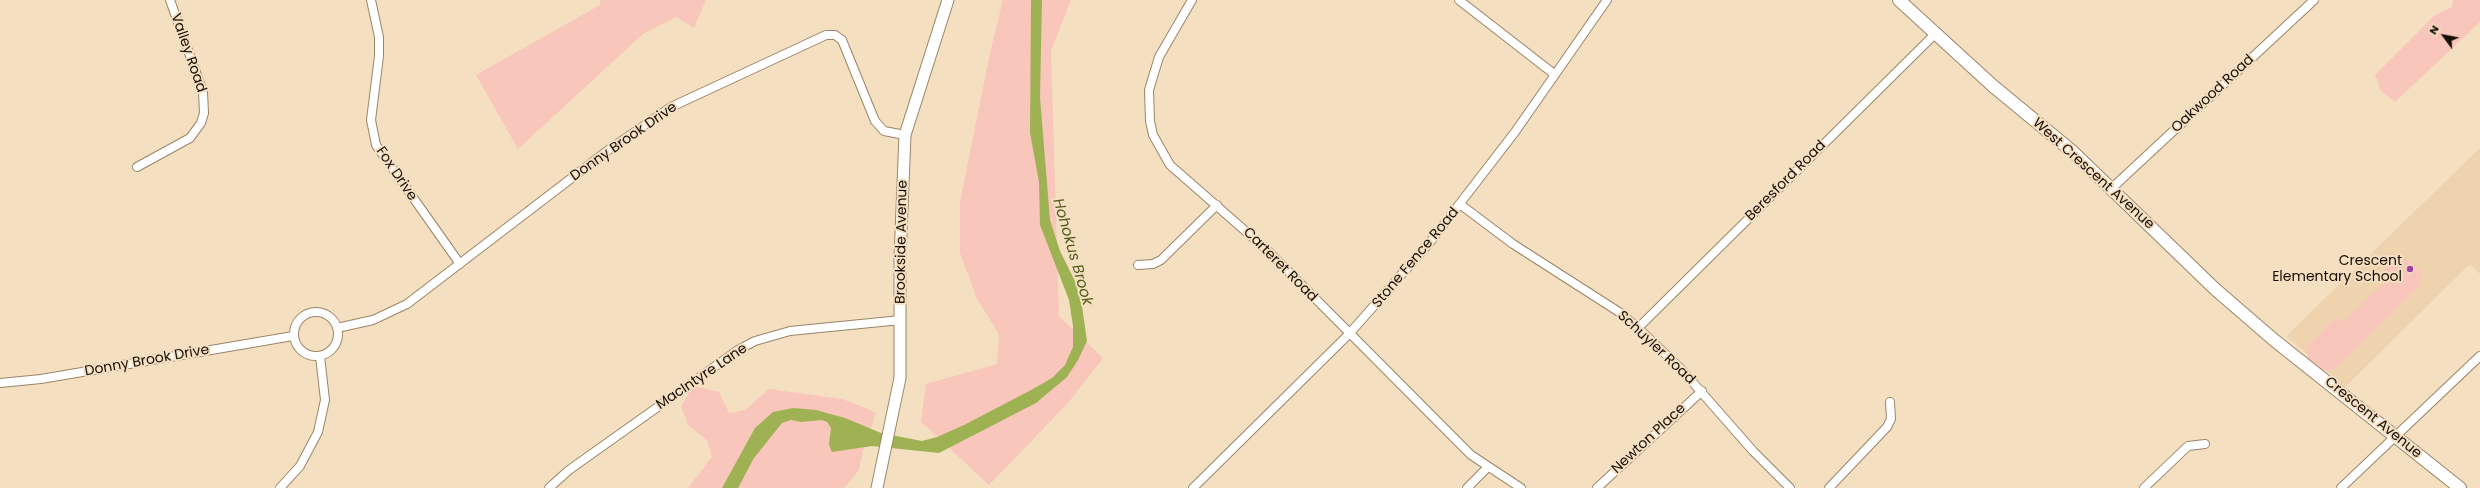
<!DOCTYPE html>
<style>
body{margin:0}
#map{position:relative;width:2480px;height:488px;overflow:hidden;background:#f5dfc1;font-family:Poppins,sans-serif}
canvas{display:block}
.north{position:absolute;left:2424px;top:16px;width:40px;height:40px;-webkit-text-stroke:3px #f5dfc1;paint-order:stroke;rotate:302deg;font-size:11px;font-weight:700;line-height:16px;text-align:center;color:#150d04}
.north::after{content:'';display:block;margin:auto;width:14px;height:18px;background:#150d04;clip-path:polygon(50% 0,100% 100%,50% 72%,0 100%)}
</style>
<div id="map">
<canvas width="2480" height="488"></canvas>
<div class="north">N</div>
</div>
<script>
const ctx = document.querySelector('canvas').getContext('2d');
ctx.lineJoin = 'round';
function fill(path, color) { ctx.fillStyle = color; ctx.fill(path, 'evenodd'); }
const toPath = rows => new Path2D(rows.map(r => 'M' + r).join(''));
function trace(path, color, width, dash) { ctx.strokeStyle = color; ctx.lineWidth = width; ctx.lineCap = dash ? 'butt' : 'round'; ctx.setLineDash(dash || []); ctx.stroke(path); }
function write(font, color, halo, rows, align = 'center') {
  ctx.font = font + ' Poppins,sans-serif'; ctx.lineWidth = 4; ctx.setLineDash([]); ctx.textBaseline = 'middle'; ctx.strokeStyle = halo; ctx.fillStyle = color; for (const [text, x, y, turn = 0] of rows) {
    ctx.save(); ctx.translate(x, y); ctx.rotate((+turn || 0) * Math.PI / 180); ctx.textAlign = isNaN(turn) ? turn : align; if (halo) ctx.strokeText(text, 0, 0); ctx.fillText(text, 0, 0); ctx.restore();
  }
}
fill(toPath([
 [2480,148,2480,274,2470,264,2345,387,2286,336]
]), '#efd3af');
fill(toPath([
 [600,0,706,0,694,28,676,17,644,33,518,149,476,75,600,5],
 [1003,0,1071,0,1051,51,1059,316,1103,358,1068,403,989,485,921,422,926,384,997,364,999,334,977,299,960,253,960,202,990,53],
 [2453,0,2480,0,2480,22,2395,102,2381,91,2375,75,2434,16,2452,7],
 [2403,258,2411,262,2420,271,2422,278,2419,287,2335,369,2330,371,2319,369,2308,359,2306,352,2308,346,2334,319,2337,318,2343,322,2387,280,2383,272,2394,261],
 [693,386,719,392,729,413,745,410,769,389,842,399,866,408,876,413,863,451,859,470,844,488,688,488,712,457,707,440,688,425,681,406]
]), '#f9c6bb');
fill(toPath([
 [1031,0,1042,0,1040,97,1050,220,1060,251,1075,281,1082,306,1087,341,1078,360,1067,377,1036,403,939,453,872,446,832,452,829,445,831,428,827,422,822,420,801,422,791,420,782,423,754,458,738,488,722,488,755,428,773,412,793,408,816,410,845,418,881,433,922,441,937,437,964,425,1033,389,1052,378,1065,365,1073,347,1073,326,1069,300,1040,225,1039,182,1030,133]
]), '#9fb253');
const minor = toPath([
 [371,0,379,37,379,56,371,120,376,145,460,264],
 [1192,0,1159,57,1149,90,1150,121,1153,135,1170,165,1267,250,1471,455,1521,488],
 [1459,0,1554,74],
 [137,167,190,138,201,123,204,113,203,92,170,0],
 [2112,188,2314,0],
 [1461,205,1513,244,1619,312,1638,328,1681,369,1753,451,1790,488],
 [1138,265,1153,264,1161,260,1217,205],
 '294 334a22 22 0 1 1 44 0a22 22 0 1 1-44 0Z',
 [337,328,373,320,407,304,607,151,671,107,826,35,835,35,842,40,875,121,884,131,905,135],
 [1638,328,1935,34],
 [0,383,41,379,293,336],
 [280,488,300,466,318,432,325,400,320,356],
 [549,488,569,470,738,350,755,341,790,331,901,320],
 [1193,488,1349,334,1431,241,1515,132,1607,0],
 [1467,488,1488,467],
 [1597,488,1702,391],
 [1829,488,1887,427,1891,419,1890,402],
 [2144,488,2188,446,2205,444],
 [2341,488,2480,356]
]);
const tertiary = toPath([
 [877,488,900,378,900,258,905,135,948,0]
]);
const secondary = toPath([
 [1899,0,1993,86,2073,152,2215,289,2274,340,2460,488]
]);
trace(minor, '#9a8569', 10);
trace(tertiary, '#9a8569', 13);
trace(secondary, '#9a8569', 14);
trace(minor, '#fff', 8);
trace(tertiary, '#fff', 11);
trace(secondary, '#fff', 12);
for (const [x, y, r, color] of [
 [2410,269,4,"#a240a7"]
]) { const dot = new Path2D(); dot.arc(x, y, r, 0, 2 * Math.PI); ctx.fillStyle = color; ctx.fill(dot); trace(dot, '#f5dfc1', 1.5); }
write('14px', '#150d04', '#f5dfc1', [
 ["Valley Road",188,53,71],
 ["Oakwood Road",2213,94,-43],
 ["Donny Brook Drive",624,142,-35],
 ["Fox Drive",396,174,56],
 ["West Crescent Avenue",2093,174,42],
 ["Beresford Road",1786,181,-45],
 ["Brookside Avenue",902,242,-89],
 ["Stone Fence Road",1416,258,-50],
 ["Carteret Road",1280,265,45],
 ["Schuyler Road",1656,348,43],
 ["Donny Brook Drive",147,361,-10],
 ["MacIntyre Lane",702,377,-34],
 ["Crescent Avenue",2373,418,39],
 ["Newton Place",1649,439,-43]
]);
write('14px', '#150d04', '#f5dfc1', [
 ["Crescent",2402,261],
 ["Elementary School",2402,277]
], 'right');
write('italic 15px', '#505c18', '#f5dfc1', [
 ["Hohokus Brook",1072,252,74]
]);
</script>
